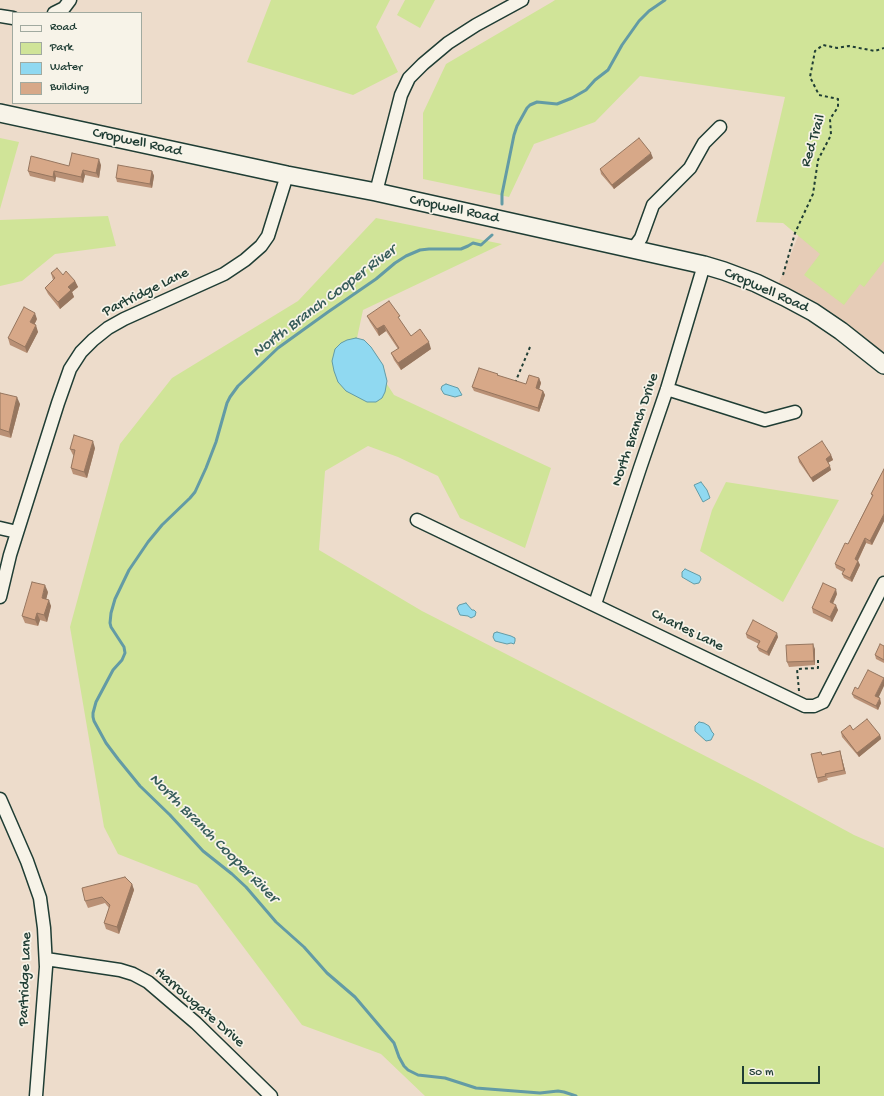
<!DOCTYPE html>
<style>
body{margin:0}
#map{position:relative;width:884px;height:1096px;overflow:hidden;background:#eddccb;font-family:"Gochi Hand",sans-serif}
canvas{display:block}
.legend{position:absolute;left:12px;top:12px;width:130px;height:92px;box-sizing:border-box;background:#f7f3e8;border:1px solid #a1aaa0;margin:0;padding:5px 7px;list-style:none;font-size:12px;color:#1f3d34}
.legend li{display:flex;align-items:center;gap:8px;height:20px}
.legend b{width:20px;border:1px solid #a1aaa0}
.scale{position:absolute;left:742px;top:1066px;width:78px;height:18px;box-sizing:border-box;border:2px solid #1f3d34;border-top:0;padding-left:5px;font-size:12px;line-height:14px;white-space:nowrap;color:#1f3d34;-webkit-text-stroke:3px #f7f3e8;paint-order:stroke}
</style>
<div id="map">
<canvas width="884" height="1096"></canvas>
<ul class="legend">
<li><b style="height:5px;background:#f7f3e8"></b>Road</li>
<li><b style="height:11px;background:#d0e498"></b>Park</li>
<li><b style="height:11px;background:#90d9f1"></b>Water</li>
<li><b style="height:11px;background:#d7a888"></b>Building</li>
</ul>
<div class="scale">50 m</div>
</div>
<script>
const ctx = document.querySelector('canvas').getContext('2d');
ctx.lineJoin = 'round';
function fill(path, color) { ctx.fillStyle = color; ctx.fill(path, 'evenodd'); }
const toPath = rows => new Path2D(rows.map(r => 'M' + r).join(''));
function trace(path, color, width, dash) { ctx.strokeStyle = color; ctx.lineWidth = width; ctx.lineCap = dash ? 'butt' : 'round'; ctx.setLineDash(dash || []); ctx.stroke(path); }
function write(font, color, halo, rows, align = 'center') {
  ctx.font = font + ' "Gochi Hand",sans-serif'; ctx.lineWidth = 3.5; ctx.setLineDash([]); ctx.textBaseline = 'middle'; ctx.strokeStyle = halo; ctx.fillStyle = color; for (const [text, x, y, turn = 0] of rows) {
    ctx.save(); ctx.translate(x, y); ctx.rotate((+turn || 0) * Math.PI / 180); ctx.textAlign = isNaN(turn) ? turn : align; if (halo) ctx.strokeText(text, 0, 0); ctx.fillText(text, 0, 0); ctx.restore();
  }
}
fill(toPath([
 [884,70,884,365,775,292,855,99]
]), '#e6ccb7');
fill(toPath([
 [271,0,390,0,376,27,398,72,353,95,247,62],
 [405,0,435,0,420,28,397,15],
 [555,0,884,0,884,261,864,287,860,284,844,305,804,275,820,254,783,223,756,222,785,97,640,76,595,122,534,144,509,197,423,179,423,113,446,64,552,2],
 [0,138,19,142,0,209],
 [108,216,116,246,55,254,22,281,0,286,0,220],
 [376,218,502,244,363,310,357,338,394,395,551,468,525,548,460,518,438,476,398,457,368,446,325,471,319,550,422,611,760,784,854,835,884,848,884,1096,425,1096,381,1054,302,1025,197,885,118,854,104,827,70,627,120,444,172,378,298,301],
 [726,482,839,500,783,602,700,551,712,510]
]), '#d0e498');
const water = toPath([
 [356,338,364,340,371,347,383,365,387,381,385,392,382,398,376,402,367,402,346,391,338,382,334,371,332,361,335,349,341,343,347,340,356,338],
 [446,384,458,388,462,395,455,397,444,394,441,389,442,386,446,384],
 [701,482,707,490,710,498,703,502,694,485,701,482],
 [685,569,700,576,701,579,699,583,694,584,682,577,682,572,685,569],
 [466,603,472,610,474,610,476,612,475,616,471,618,468,616,460,615,457,608,459,605,466,603],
 [497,632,511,636,515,638,515,641,514,644,511,643,507,644,495,641,493,637,494,633,497,632],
 [699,722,704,723,709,726,712,732,714,734,711,740,706,741,695,731,695,726,699,722]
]);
fill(water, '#90d9f1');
trace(water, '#639ba5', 1);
trace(toPath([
 [502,204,502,194,514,135,517,126,527,108,530,105,537,102,557,104,572,98,586,90,595,80,608,70,622,45,639,21,649,11,665,0],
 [492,235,481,245,473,243,468,246,461,249,429,249,420,250,406,256,395,263,376,279,328,312,278,348,238,386,230,397,227,403,216,442,206,468,195,492,190,498,162,525,148,542,129,570,115,599,111,613,110,623,111,627,124,647,125,653,122,660,113,670,96,702,93,713,93,717,94,721,106,743,118,759,140,786,170,815,203,851,232,874,246,887,276,922,304,947,327,973,355,997,394,1043,399,1057,404,1066,408,1070,418,1075,445,1078,476,1088,540,1093,558,1091,564,1092,576,1096]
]), '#639ba5', 3);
const street = toPath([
 [54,13,64,8,70,0],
 [0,16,13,18],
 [376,192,401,95,409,78,423,64,448,43,476,25,522,0],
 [633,249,641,238,653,205,690,168,704,143,720,127],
 [667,389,765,420,795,412],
 [417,520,805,706,814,706,823,702,884,583],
 [0,528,17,532],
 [0,597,10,555,58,403,70,369,81,352,93,340,108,328,124,319,224,274,245,260,261,246,268,236,287,175],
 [595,604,640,468,667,389,704,265],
 [0,799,27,861,40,898,44,928,46,967,36,1096],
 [46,959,120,970,133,974,148,982,196,1023,271,1096]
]);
const secondary = toPath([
 [0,113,287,175,376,192,704,265,724,271,756,283,785,297,813,312,841,331,884,365]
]);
trace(street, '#1f3d34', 15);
trace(secondary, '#1f3d34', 20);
trace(toPath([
 [783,275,795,233,813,194,818,160,831,135,830,119,838,107,838,99,819,95,810,77,815,51,823,45,837,48,849,46,875,51,884,48],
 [515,383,530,347],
 [799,691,797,669,818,668,818,658]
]), '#1f3d34', 2, [3, 3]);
trace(street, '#f7f3e8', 12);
trace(secondary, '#f7f3e8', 17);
fill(toPath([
 [653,158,614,189,601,174,600,169],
 [101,165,99,178,85,175,83,183,56,177,55,182,30,176,28,171,69,166],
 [152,171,154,176,152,188,117,182,116,178],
 [51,273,63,275,75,281,78,287,72,292,74,297,60,309,48,294,45,288,53,280],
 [367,316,402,323,411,336,431,349,401,370,394,360,391,353,398,349,386,331,379,336,370,322],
 [37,319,34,325,38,332,27,353,10,345,8,338],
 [498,376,526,384,539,378,541,383,539,389,543,391,545,395,539,412,474,391,472,387],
 [0,393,20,404,11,438,0,435],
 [95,448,87,478,73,474,71,468,74,456,73,455,70,449],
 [831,455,833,460,828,463,831,470,813,482,799,462,798,457],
 [884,469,884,521,872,545,866,543,858,561,860,565,852,582,844,578,842,574,843,572,836,568,835,564,848,544,872,496,871,494],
 [48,592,46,599,51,606,47,622,40,620,38,626,25,623,22,616],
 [837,594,833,604,838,610,832,622,813,613,812,608],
 [746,634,778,637,769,656,759,651,757,647,759,644,747,638],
 [884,646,884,663,876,659,875,655],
 [815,649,815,665,789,667,787,662],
 [852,694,881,703,878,710,854,698],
 [841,732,880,735,881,739,859,757,842,737],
 [840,751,846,774,827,778,828,780,818,783,817,778,821,752,822,755],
 [132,884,134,890,119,934,106,929,104,923,109,908,105,903,88,908,85,901]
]), '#b99075');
fill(toPath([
 [651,153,653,158,614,189,612,185],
 [99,159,101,165,99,178,96,173],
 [83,170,85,175,83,183,81,177],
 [54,171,56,177,55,182,53,177],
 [152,171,154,176,152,188,150,184],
 [75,281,78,287,72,292,74,297,60,309,58,302,68,287],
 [35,313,37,319,32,329,30,322],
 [36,325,38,332,27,353,25,347],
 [384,325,386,331,379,336,377,329],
 [429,342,431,349,401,370,398,363],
 [539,378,541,383,538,393,536,388],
 [543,391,545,395,539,412,538,408],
 [17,397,20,404,11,438,9,432],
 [93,441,95,448,87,478,84,472],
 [831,455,833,460,827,463,826,459],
 [830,466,831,470,813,482,811,478],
 [884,514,884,521,872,545,870,541],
 [865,538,866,543,856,564,855,559],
 [858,561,860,565,852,582,850,578],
 [45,585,48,592,45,604,42,598],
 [836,589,837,594,831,607,830,602],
 [49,600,51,606,47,622,44,615],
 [836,605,838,610,832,622,830,617],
 [37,613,40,620,38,626,35,620],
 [777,633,778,637,769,656,767,652],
 [813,644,815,649,815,665,814,661],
 [884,678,884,686,877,701,875,696],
 [880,698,881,703,878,710,876,706],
 [880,735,881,739,859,757,857,753],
 [840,751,841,755,846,774,844,770],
 [132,884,134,890,119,934,117,927]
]), '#96765f');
const building = toPath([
 [639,138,651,153,612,185,600,169,639,138],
 [72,153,99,159,96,173,83,170,81,177,54,171,53,177,28,171,31,156,69,166,72,153],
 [118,165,152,171,150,184,116,178,118,165],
 [57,268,63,275,66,271,75,281,68,287,71,290,58,302,45,288,55,278,51,273,57,268],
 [389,301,400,316,398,317,411,336,420,329,429,342,398,363,391,353,399,348,384,325,377,329,367,316,389,301],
 [24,307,35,313,30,322,36,325,25,347,8,338,24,307],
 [479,368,498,374,497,375,526,384,529,375,539,378,536,388,543,391,538,408,472,387,479,368],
 [0,393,17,397,9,432,0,429,0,393],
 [74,435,93,441,84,472,71,468,75,450,70,449,74,435],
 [822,441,831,455,826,459,830,466,811,478,798,457,822,441],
 [884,469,884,514,870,541,865,538,855,559,858,561,850,578,842,574,845,569,835,564,845,543,848,544,873,495,871,494,884,469],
 [32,582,45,585,42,598,49,600,44,615,37,613,35,620,22,616,32,582],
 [823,583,836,589,830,602,836,605,830,617,812,608,823,583],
 [753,620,777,633,767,652,757,647,760,641,746,634,753,620],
 [813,644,814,661,787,662,786,645,813,644],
 [880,644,884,646,884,660,875,655,880,644],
 [868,670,884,678,875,696,880,698,876,706,852,694,855,687,858,689,868,670],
 [867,719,880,735,857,753,841,732,850,725,853,730,867,719],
 [840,751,844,770,825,774,826,776,817,778,811,754,821,752,822,755,840,751],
 [125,877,132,884,117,927,104,923,110,905,102,897,85,901,82,888,125,877]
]);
fill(building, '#d7a888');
trace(building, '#96765f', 1);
write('15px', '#1f3d34', '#f7f3e8', [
 ["Red Trail",814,141,-73],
 ["Cropwell Road",137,143,12],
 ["Cropwell Road",454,210,12],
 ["Cropwell Road",766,291,24],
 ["Partridge Lane",146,293,-26],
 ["North Branch Drive",636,430,-71],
 ["Charles Lane",687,631,26],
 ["Partridge Lane",26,979,-88],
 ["Harrowgate Drive",199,1008,41]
]);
write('italic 16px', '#365c5a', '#f7f3e8', [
 ["North Branch Cooper River",325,302,-37],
 ["North Branch Cooper River",213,839,45]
]);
</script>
